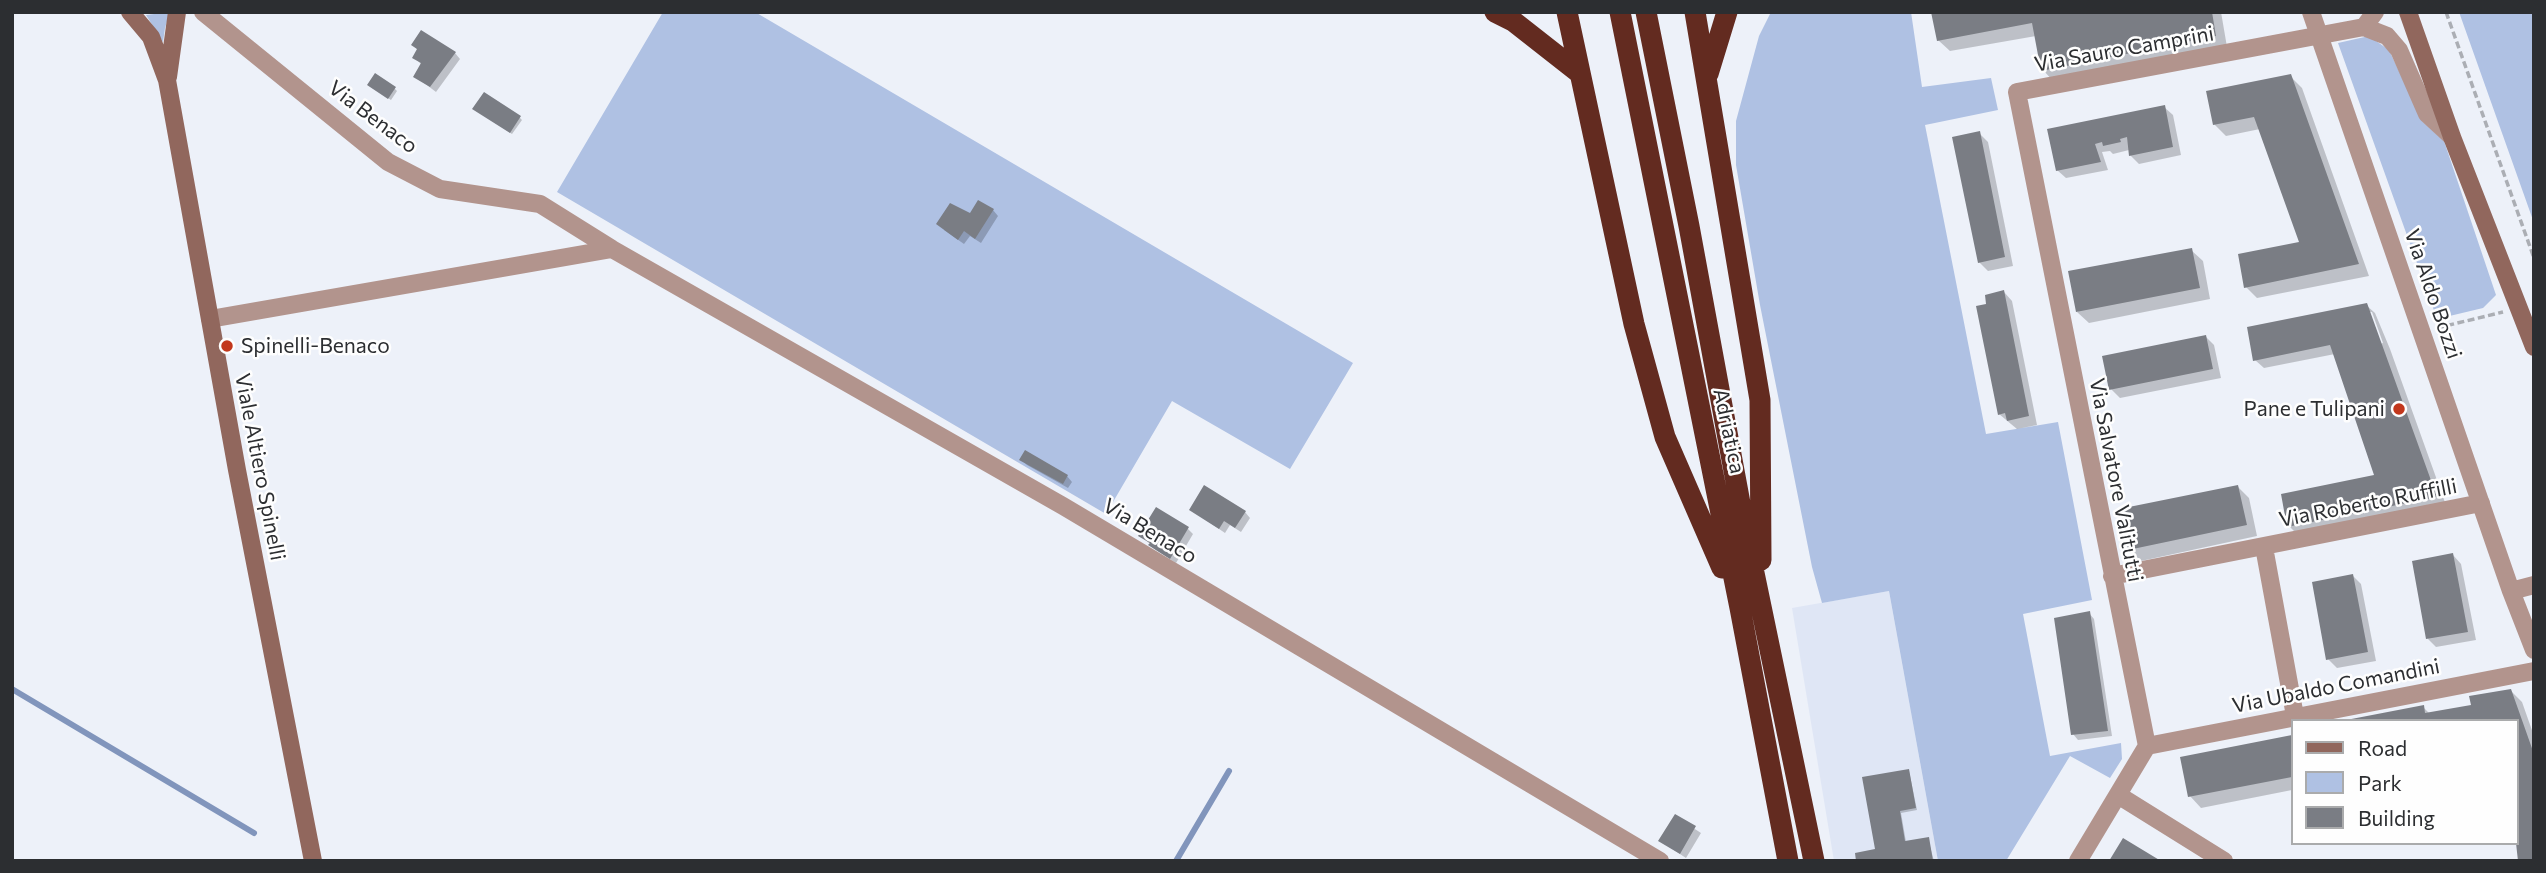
<!DOCTYPE html>
<style>
body{margin:0}
#map{position:relative;width:2546px;height:873px;overflow:hidden;background:#edf1f9;font-family:Commissioner,sans-serif}
canvas{display:block}
.frame{position:absolute;inset:0;border:14px solid #2c2e31;pointer-events:none}
.legend{position:absolute;left:2291px;top:719px;width:228px;height:126px;box-sizing:border-box;background:#fefefe;border:2px solid #aaabac;margin:0;padding:9px 12px;list-style:none;font-size:21px;color:#2c2e31}
.legend li{display:flex;align-items:center;gap:14px;height:35px}
.legend b{width:35px;border:2px solid #aaabac}
</style>
<div id="map">
<canvas width="2546" height="873"></canvas>
<div class="frame"></div>
<ul class="legend">
<li><b style="height:9px;background:#91675d"></b>Road</li>
<li><b style="height:19px;background:#afc1e3"></b>Park</li>
<li><b style="height:19px;background:#7a7d84"></b>Building</li>
</ul>
</div>
<script>
const ctx = document.querySelector('canvas').getContext('2d');
ctx.lineJoin = 'round';
function fill(path, color) { ctx.fillStyle = color; ctx.fill(path, 'evenodd'); }
const toPath = rows => new Path2D(rows.map(r => 'M' + r).join(''));
function trace(path, color, width, dash) { ctx.strokeStyle = color; ctx.lineWidth = width; ctx.lineCap = dash ? 'butt' : 'round'; ctx.setLineDash(dash || []); ctx.stroke(path); }
function write(font, color, halo, rows, align = 'center') {
  ctx.font = font + ' Commissioner,sans-serif'; ctx.lineWidth = 5; ctx.setLineDash([]); ctx.textBaseline = 'middle'; ctx.strokeStyle = halo; ctx.fillStyle = color; for (const [text, x, y, turn = 0] of rows) {
    ctx.save(); ctx.translate(x, y); ctx.rotate((+turn || 0) * Math.PI / 180); ctx.textAlign = isNaN(turn) ? turn : align; if (halo) ctx.strokeText(text, 0, 0); ctx.fillText(text, 0, 0); ctx.restore();
  }
}
fill(toPath([
 [1889,591,1938,861,1834,861,1792,608]
]), '#dfe6f5');
fill(toPath([
 [170,12,165,28,163,42,146,15],
 [663,12,755,12,1353,363,1290,469,1172,401,1106,514,557,192],
 [1771,12,1911,12,1922,87,1991,78,1998,110,1925,125,1986,434,2058,422,2092,600,2023,614,2050,756,2121,743,2122,759,2110,778,2070,756,2006,861,1938,861,1889,591,1822,603,1812,567,1760,305,1736,165,1736,121,1759,36],
 [2459,12,2534,12,2534,223],
 [2369,36,2389,50,2423,122,2444,141,2496,295,2483,308,2437,319,2338,43]
]), '#afc1e3');
fill(toPath([
 [1933,12,2221,12,2227,47,2054,82,2043,70,2036,36,1950,51,1938,40],
 [413,45,455,53,460,59,436,92,415,76,422,65,414,57,419,51],
 [2290,76,2302,88,2369,276,2257,298,2246,287,2301,243,2260,129,2226,136,2214,124],
 [371,87,395,89,397,91,391,100],
 [2164,107,2173,115,2181,155,2139,164,2130,155,2129,150,2113,154,2110,151,2102,152,2108,170,2066,178,2057,170,2049,130],
 [477,111,520,118,522,120,512,134],
 [1979,133,1988,142,2013,266,1988,271,1979,262],
 [993,210,998,216,981,243,970,236,964,244,944,230,970,215],
 [2191,250,2203,261,2210,299,2089,323,2077,312],
 [2004,292,2012,301,2037,425,2017,429,1999,414,1989,305],
 [2366,305,2375,313,2390,349,2447,508,2300,537,2289,526,2376,477,2335,354,2264,368,2255,360],
 [2368,312,2372,312,2383,343,2380,344],
 [2206,337,2214,345,2221,378,2120,398,2111,389],
 [1022,460,1067,476,1072,482,1068,488,1027,465],
 [2238,487,2249,498,2257,536,2141,561,2129,549],
 [1191,510,1245,512,1250,518,1241,532,1230,525,1225,533],
 [1188,529,1193,534,1176,563,1156,550,1141,535],
 [2453,555,2461,564,2476,640,2436,647,2428,639],
 [2353,576,2361,584,2376,661,2337,668,2328,659],
 [2089,613,2094,619,2112,736,2078,740,2073,734],
 [2511,691,2522,702,2534,736,2534,861,2516,721,2343,721,2423,707,2430,714,2473,707],
 [2292,737,2292,790,2201,808,2190,796,2182,758],
 [1909,771,1917,810,1901,813,1906,842,1928,839,1934,861,1858,861,1877,851],
 [1675,816,1701,833,1686,858,1660,841]
]), '#0003');
trace(toPath([
 [12,689,254,833],
 [1176,861,1229,771]
]), '#8195bc', 6);
fill(toPath([
 [1931,12,2212,12,2216,36,2041,71,2032,23,1937,41],
 [421,30,456,52,430,87,413,77,421,63,412,58,417,49,411,45],
 [375,73,396,87,388,99,367,85],
 [2291,74,2359,264,2244,288,2238,254,2299,242,2254,117,2213,125,2206,91],
 [484,92,521,116,510,133,472,109],
 [2165,105,2173,147,2129,156,2127,137,2120,139,2121,142,2103,146,2102,142,2095,144,2101,162,2056,171,2047,129],
 [1980,131,2005,257,1978,263,1952,137],
 [978,200,994,209,975,239,964,231,958,240,936,224,950,203,970,213],
 [2192,248,2200,288,2076,312,2068,271],
 [2004,290,2029,416,2007,421,2005,413,1998,415,1976,306,1986,304,1985,295],
 [2367,303,2437,497,2287,527,2281,494,2374,475,2330,345,2253,361,2247,327],
 [2206,335,2213,369,2109,390,2102,356],
 [1025,450,1068,475,1063,484,1019,460],
 [1204,485,1246,511,1235,528,1224,521,1219,529,1189,510],
 [2238,485,2247,525,2128,550,2119,509],
 [1156,507,1189,527,1170,559,1148,545,1150,543,1138,536],
 [2453,553,2468,632,2426,639,2412,561],
 [2353,574,2368,652,2326,660,2312,582],
 [2090,611,2108,731,2071,735,2054,618],
 [2511,689,2534,754,2534,861,2518,861,2516,843,2516,721,2341,721,2424,705,2425,713,2471,705,2469,696],
 [2292,735,2292,777,2188,797,2180,757],
 [1909,769,1916,808,1900,811,1905,841,1929,837,1933,861,1856,861,1855,853,1875,849,1862,777],
 [1675,814,1696,826,1680,854,1658,841],
 [2123,838,2161,861,2109,861]
]), '#7a7d84');
trace(toPath([
 [2446,12,2534,258],
 [2437,328,2503,312]
]), '#abaeb4', 3.5, [7, 3.5]);
trace(toPath([
 [203,12,388,162,440,189,540,204,612,249,1063,506,1660,861],
 [2311,12,2511,591,2534,650],
 [2364,27,2375,12],
 [210,319,612,249],
 [2264,547,2295,716],
 [2112,576,2481,503],
 [2511,591,2534,585],
 [2147,746,2534,671],
 [2118,795,2224,861],
 [2078,861,2147,746,2017,92,2364,27,2387,36,2399,50,2427,114,2452,137]
]), '#b2948d', 18);
trace(toPath([
 [130,12,151,37,167,80,237,470,313,861],
 [2408,12,2452,137,2534,347],
 [168,77,177,12]
]), '#91675d', 18);
trace(toPath([
 [1495,12,1513,21,1578,72],
 [1567,12,1634,324,1665,437,1722,568],
 [1620,12,1740,608,1788,861],
 [1646,12,1689,226,1744,525,1814,861],
 [1695,12,1760,400,1761,560],
 [1708,74,1727,12]
]), '#632b20', 21);
for (const [x, y, r, color] of [
 [227,346,7,"#c2371c"],
 [2399,409,7,"#c2371c"]
]) { const dot = new Path2D(); dot.arc(x, y, r, 0, 2 * Math.PI); ctx.fillStyle = color; ctx.fill(dot); trace(dot, '#fefefe', 2.5); }
write('21px', '#2c2e31', '#fefefe', [
 ["Via Sauro Camprini",2124,49,-10],
 ["Via Benaco",373,117,37],
 ["Via Aldo Bozzi",2433,294,71],
 ["Adriatica",1729,431,78],
 ["Viale Altiero Spinelli",260,467,79],
 ["Via Salvatore Valitutti",2116,480,79],
 ["Via Roberto Ruffilli",2368,503,-11],
 ["Via Benaco",1150,531,31],
 ["Via Ubaldo Comandini",2336,686,-11]
]);
write('21px', '#2c2e31', '#fefefe', [
 ["Spinelli-Benaco",241,346],
 ["Pane e Tulipani",2385,409,"right"]
], 'left');
</script>
